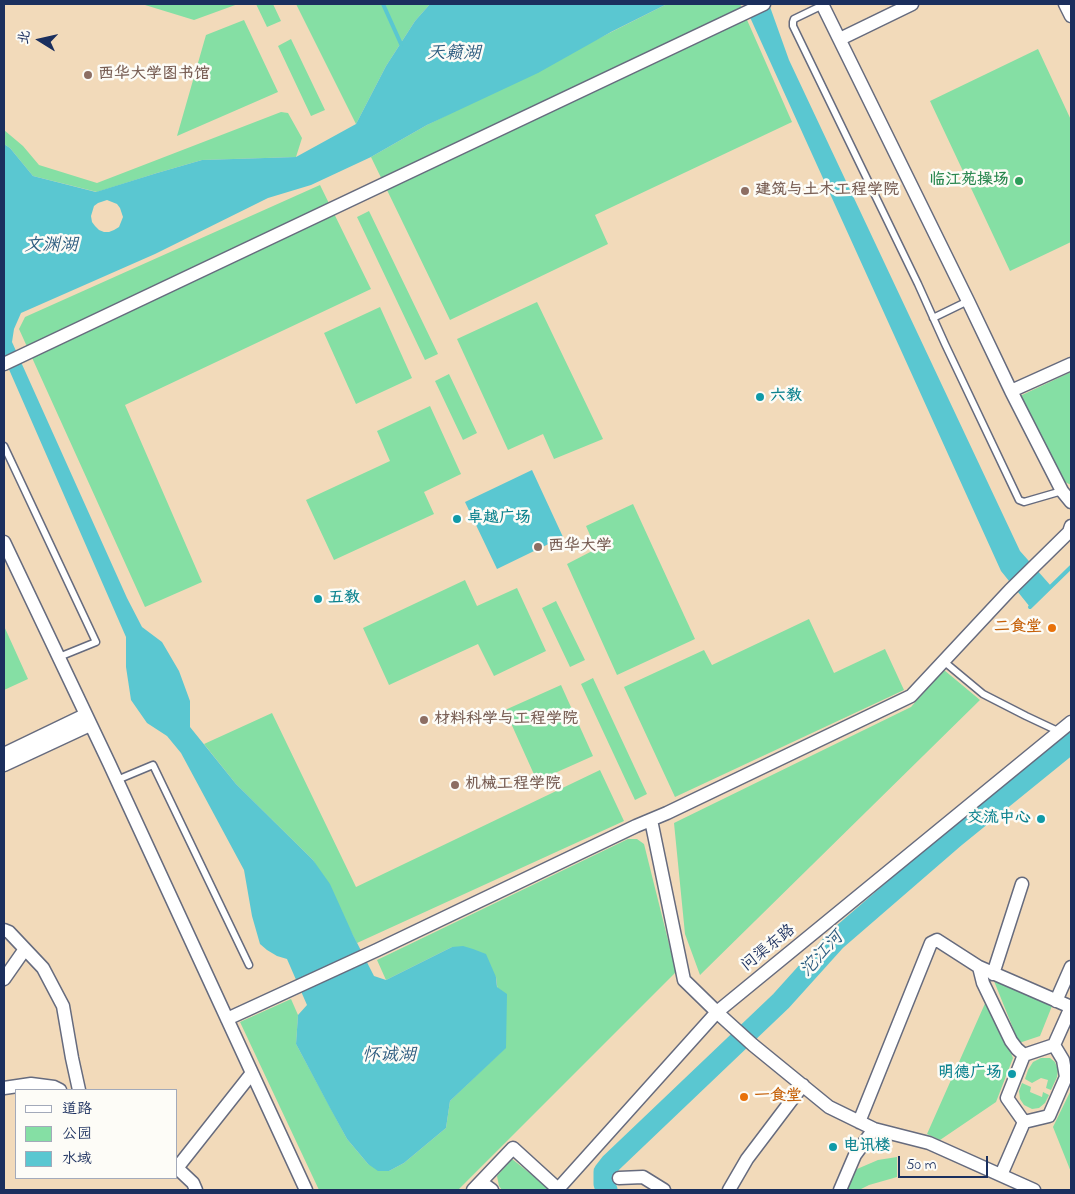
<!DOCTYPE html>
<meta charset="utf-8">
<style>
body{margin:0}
#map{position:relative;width:1075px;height:1194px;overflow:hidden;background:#f2daba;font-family:"Indie Flower","LXGW WenKai TC",sans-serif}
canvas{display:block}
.frame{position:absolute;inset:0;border:5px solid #1b2f5e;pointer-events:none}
.legend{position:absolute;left:15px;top:1089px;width:162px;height:90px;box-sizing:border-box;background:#fdfcf7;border:1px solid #a3aaba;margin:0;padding:6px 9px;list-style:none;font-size:15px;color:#1b2f5e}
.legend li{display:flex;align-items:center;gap:10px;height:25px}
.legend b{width:25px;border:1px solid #a3aaba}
.north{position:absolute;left:15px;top:15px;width:50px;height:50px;-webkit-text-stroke:4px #fdfcf7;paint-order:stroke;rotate:280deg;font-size:14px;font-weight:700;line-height:20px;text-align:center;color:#1b2f5e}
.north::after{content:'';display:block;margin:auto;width:18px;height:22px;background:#1b2f5e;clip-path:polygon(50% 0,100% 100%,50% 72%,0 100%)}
.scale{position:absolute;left:898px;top:1156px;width:90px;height:22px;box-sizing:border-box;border:2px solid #1b2f5e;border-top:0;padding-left:6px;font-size:15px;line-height:18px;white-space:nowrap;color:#1b2f5e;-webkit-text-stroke:4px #fdfcf7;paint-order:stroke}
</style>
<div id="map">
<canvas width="1075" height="1194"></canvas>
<div class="frame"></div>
<ul class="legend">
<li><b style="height:6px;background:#fff"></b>道路</li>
<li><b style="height:14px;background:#85dfa4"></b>公园</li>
<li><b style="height:14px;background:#5ac7d1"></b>水域</li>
</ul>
<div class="north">北</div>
<div class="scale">50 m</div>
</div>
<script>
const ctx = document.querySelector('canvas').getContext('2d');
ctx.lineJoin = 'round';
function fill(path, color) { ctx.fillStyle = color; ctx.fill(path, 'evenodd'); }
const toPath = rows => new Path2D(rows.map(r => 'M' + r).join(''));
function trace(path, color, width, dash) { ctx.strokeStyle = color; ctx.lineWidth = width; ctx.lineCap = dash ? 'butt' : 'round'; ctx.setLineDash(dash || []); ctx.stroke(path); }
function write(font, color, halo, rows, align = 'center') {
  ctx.font = font + ' "Indie Flower","LXGW WenKai TC",sans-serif'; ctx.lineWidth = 5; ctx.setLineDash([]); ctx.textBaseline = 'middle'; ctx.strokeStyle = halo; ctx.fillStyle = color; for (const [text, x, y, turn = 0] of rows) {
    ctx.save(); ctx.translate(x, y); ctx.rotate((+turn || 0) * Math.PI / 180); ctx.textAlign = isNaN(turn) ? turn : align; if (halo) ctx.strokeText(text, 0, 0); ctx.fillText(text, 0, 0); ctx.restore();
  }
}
fill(toPath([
 [146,4,238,4,194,20,145,5],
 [256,4,273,4,281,21,267,27],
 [296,4,430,4,415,21,386,66,356,124],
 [667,4,740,4,792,122,595,215,608,244,450,320,371,157,427,125],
 [244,20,278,92,177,136,206,35],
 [291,39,325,110,311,116,278,46],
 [1038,49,1071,120,1071,242,1010,271,930,101],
 [281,112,288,113,302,138,296,157,202,160,157,173,97,192,33,176,10,148,4,144,4,130,23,146,39,165,97,183],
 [320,185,371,289,125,405,202,582,145,607,19,329,25,317],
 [369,211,438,354,425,360,357,217],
 [537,302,603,439,554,459,543,434,508,450,457,339],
 [380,307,412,378,356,404,324,333],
 [1071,372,1071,485,1061,480,1020,396],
 [449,374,477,433,463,440,435,381],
 [430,406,461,474,424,492,434,514,334,560,306,500,390,461,377,431],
 [633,504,695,639,617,675,567,564,596,549,586,526],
 [465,580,477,606,517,588,546,651,494,676,478,644,389,685,363,628],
 [556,601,585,660,570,667,542,608],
 [809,619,834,673,885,649,904,690,675,797,624,687,704,650,712,665],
 [4,626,28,679,4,690],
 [944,670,980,700,700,975,685,934,674,823,911,707],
 [593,678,647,794,635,800,581,684],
 [561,685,593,756,537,781,505,710],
 [272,713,356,887,600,770,624,821,357,943,313,860,236,784,204,744],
 [628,839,637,839,644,844,676,972,458,1190,319,1190,240,1022,291,999,298,1015,296,1044,347,1139,368,1164,389,1171,404,1163,446,1128,450,1101,505,1048,496,977,452,947,386,980,377,960],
 [994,981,1052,1006,1040,1036,1019,1043],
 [987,999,1013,1058,996,1102,940,1140,927,1134],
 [1041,1058,1050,1058,1055,1062,1058,1070,1057,1077,1051,1090,1046,1088,1048,1080,1041,1078,1032,1083,1025,1079,1028,1070,1033,1062],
 [1022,1083,1031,1087,1030,1092,1042,1097,1043,1092,1049,1095,1045,1103,1039,1108,1032,1109,1024,1105,1020,1099,1019,1091],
 [1071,1090,1071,1172,1053,1127],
 [897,1157,897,1177,869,1185,859,1190,847,1190,857,1169,878,1160],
 [512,1159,551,1190,502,1190,499,1186,497,1176]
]), '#85dfa4');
fill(toPath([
 [430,4,667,4,611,32,538,73,427,125,371,157,311,185,268,198,155,254,21,313,14,329,12,342,127,598,142,627,162,642,179,671,190,701,190,727,236,784,313,860,330,884,353,935,374,976,386,980,452,947,463,946,473,949,486,954,496,977,497,987,507,994,506,1048,450,1101,446,1128,404,1163,389,1171,378,1171,368,1164,347,1139,330,1108,296,1044,298,1015,307,1005,287,959,277,956,267,950,260,944,252,916,244,870,181,753,167,736,147,723,131,700,126,667,126,637,4,358,4,170,5,165,4,144,10,148,33,176,96,192,157,173,202,160,296,157,356,124,386,66,415,21],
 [107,200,117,204,120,208,123,217,119,227,114,230,109,232,104,232,99,230,95,226,92,222,91,216,94,206,98,203],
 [744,4,769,4,789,60,1020,551,1051,586,1030,607,1001,571],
 [532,470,563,537,497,569,465,502]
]), '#5ac7d1');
trace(toPath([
 [383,4,401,44],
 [1030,607,1071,567]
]), '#5ac7d1', 4);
trace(toPath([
 [607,1190,604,1184,604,1172,611,1163,781,1001,836,940,955,837,1071,743]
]), '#5ac7d1', 21);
const service = toPath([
 [823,5,794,19,793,22,793,26,918,284,945,344,1019,500,1024,502,1062,491],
 [933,318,968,301],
 [4,446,96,642,59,657],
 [947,664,983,694,1026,716,1060,732],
 [117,780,153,765,249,965]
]);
const minor = toPath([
 [822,4,968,301,1011,391,1062,491,1071,502],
 [1065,4,1071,16],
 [840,39,912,4],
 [4,364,764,4],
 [1011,391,1071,364],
 [4,542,109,763,306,1190],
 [4,754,85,715],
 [4,765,90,725],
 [651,820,684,980,721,1016,753,1045,829,1107,874,1129,929,1143,1034,1190],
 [4,930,9,932,43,968,63,1006,72,1058,79,1090],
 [979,967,983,983,1011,1041,1017,1049,1024,1055],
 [993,974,1022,884],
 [4,979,25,949],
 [1056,1001,1071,967],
 [227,1019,377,950,636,826,667,813,911,696,1010,590,1069,532,1071,526],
 [1054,1045,1063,1060,1066,1077,1049,1116,1024,1122,1007,1098,1024,1055,1054,1045],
 [1054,1045,1071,1007],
 [4,1088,31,1084,54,1087,60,1090],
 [859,1122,931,943,937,940,979,967,1071,1007],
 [176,1167,193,1183,196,1190],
 [177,1168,252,1073],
 [1001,1175,1024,1122],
 [619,1178,643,1177,664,1190],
 [481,1182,492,1190],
 [473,1190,513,1148,558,1189,717,1012,1071,722],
 [729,1190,747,1159,803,1085],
 [840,1190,855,1155,874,1129]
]);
trace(service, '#666b7e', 9);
trace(minor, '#666b7e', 15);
trace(service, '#fff', 6);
trace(minor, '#fff', 12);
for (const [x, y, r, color] of [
 [88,75,5,"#8d6e63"],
 [1019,181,5,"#2e9e5b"],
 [745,191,5,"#8d6e63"],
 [760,397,5,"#0f9aa8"],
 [457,519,5,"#0f9aa8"],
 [538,547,5,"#8d6e63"],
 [318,599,5,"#0f9aa8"],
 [1052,628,5,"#e8710a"],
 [424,720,5,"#8d6e63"],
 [455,785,5,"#8d6e63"],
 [1041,819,5,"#0f9aa8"],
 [1012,1074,5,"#0f9aa8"],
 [744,1097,5,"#e8710a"],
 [833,1147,5,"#0f9aa8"]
]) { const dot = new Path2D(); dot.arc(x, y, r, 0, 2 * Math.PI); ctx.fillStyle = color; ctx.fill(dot); trace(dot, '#fdfcf7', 2); }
write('bold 16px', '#785e54', '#fdfcf7', [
 ["西华大学图书馆",98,75],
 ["建筑与土木工程学院",755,191],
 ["西华大学",548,547],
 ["材料科学与工程学院",434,720],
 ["机械工程学院",465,785]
], 'left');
write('bold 16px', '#27864d', '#fdfcf7', [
 ["临江苑操场",1009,181]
], 'right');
write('bold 16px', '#0d838f', '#fdfcf7', [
 ["六教",770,397],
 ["卓越广场",467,519],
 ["五教",328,599],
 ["交流中心",1031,819,"right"],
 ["明德广场",1002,1074,"right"],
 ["电讯楼",843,1147]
], 'left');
write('bold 16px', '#c56008', '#fdfcf7', [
 ["二食堂",1042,628],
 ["一食堂",754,1097,"left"]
], 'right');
write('16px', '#1b2f5e', '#fdfcf7', [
 ["问渠东路",769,949,-39]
]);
write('italic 18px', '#2e5d80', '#fdfcf7', [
 ["天籁湖",454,55],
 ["文渊湖",51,247],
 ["沱江河",823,955,-47],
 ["怀诚湖",389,1057]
]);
</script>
